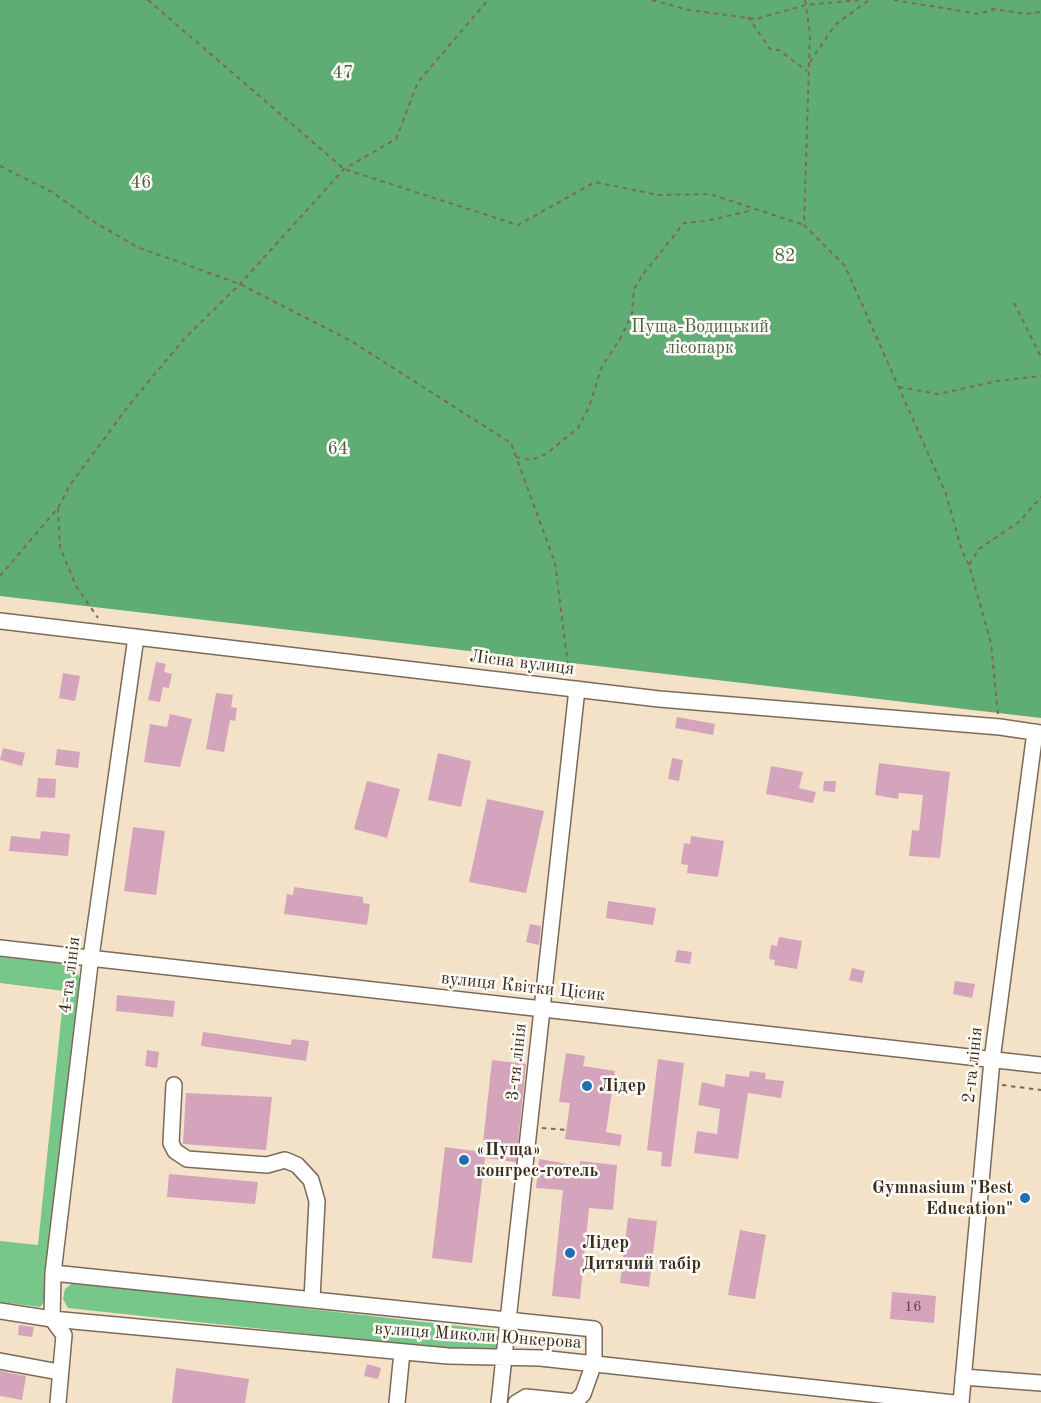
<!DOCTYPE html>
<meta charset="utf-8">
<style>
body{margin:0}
canvas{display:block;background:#f3e2c7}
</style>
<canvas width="1041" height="1403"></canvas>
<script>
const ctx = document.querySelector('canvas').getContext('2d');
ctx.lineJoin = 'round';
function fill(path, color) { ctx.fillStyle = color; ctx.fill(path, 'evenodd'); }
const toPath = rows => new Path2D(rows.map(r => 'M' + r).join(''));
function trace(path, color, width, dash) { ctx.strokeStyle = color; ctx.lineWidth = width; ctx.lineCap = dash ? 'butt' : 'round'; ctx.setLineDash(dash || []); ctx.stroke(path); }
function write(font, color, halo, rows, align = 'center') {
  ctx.font = font + ' "Old Standard TT",serif'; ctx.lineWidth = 5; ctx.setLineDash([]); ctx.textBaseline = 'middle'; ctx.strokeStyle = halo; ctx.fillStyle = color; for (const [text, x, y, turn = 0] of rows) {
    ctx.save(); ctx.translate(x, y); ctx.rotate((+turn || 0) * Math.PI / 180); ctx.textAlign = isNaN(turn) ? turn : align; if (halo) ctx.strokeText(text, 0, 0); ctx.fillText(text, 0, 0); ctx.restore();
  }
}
fill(toPath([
 [0,957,58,963,77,971,81,983,48,1298,40,1307,0,1302,0,1241,38,1245,64,991,0,983],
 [74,1282,494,1330,500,1339,500,1348,495,1354,68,1308,63,1299,65,1289]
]), '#76c789');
fill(toPath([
 [0,0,1041,0,1041,718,0,596]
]), '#60ac75');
fill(toPath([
 [156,662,166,664,164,672,172,674,169,688,163,687,160,702,148,700],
 [63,673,80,676,75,701,59,698],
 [216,693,233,695,231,707,237,708,235,721,230,720,224,752,206,749],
 [170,714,192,719,180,767,144,762,150,724,167,727],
 [677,717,715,724,713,735,675,728],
 [3,748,25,753,22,766,0,760],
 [57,749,80,752,78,768,55,765],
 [438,753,471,761,461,807,428,800],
 [672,758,683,760,679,781,668,779],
 [879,763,950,772,940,858,909,856,912,830,919,831,923,795,899,793,898,799,875,795],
 [771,766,803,772,799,788,816,792,813,803,766,794],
 [38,778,56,779,55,798,36,797],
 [367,781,400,789,387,838,354,829],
 [824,781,836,781,835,792,823,791],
 [487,799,544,811,526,893,469,882],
 [133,827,165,831,156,895,124,891],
 [41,831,70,834,68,856,9,851,11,836,40,839],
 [691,836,724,841,718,877,687,873,688,865,681,864,684,843,690,844],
 [294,887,363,897,363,903,370,904,367,925,284,914,287,894,293,895],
 [608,901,656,908,653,925,606,918],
 [530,924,541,926,539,945,526,942],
 [779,937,802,941,797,969,774,965,775,960,769,959,771,945,777,946],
 [677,950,692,952,690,964,675,962],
 [852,968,865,971,862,983,849,980],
 [955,981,975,984,972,998,953,994],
 [117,995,175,1001,173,1017,116,1011],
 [203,1032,291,1045,292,1039,309,1041,306,1061,201,1046],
 [147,1050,159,1052,157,1068,145,1066],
 [566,1053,585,1056,583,1066,615,1071,606,1132,622,1135,620,1146,565,1139,570,1103,559,1102],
 [658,1059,684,1063,671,1167,661,1166,662,1152,647,1150],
 [492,1060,526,1064,516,1162,485,1158,472,1263,432,1258,445,1147,482,1152],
 [750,1071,766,1073,765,1079,784,1081,781,1098,748,1093,738,1159,694,1153,697,1131,717,1134,720,1109,698,1105,702,1082,724,1087,726,1074,749,1077],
 [186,1093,272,1097,266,1150,183,1144],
 [539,1159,580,1166,580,1161,617,1165,613,1210,589,1208,580,1299,552,1296,563,1190,536,1188],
 [169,1174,258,1182,255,1204,167,1197],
 [628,1218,657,1221,649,1287,620,1283],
 [740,1230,766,1235,755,1299,728,1295],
 [892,1292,936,1296,934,1323,890,1319],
 [19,1325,34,1327,32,1337,18,1335],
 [367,1364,381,1368,378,1379,364,1376],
 [176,1368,249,1379,245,1403,172,1403],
 [0,1371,26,1376,22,1400,0,1396]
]), '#d4a4bd');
const minor = toPath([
 [0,621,659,699,1000,727,1041,733],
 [0,948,1041,1065],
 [174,1085,171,1143,175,1151,187,1159,267,1165,285,1160,297,1165,311,1180,317,1201,312,1299],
 [53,1273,594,1329,594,1363,583,1394,575,1402,526,1397,516,1403],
 [0,1311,52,1319,448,1356,540,1358,954,1403],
 [52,1319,53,1273,90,964,136,637],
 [52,1319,64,1335,58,1403],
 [0,1361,59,1372],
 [963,1377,1041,1383],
 [397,1403,402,1352],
 [499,1403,577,689],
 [961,1403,992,1060,1035,732]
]);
trace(minor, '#7b6a59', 18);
trace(toPath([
 [148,0,344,169,518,225,595,182,658,195,710,194,804,225],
 [652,0,689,10,756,19,806,5,859,0],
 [805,0,810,33,804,225,845,266,946,494,962,551,969,565],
 [894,0,979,14,994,9,1026,14,1041,12],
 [748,17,770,49,779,50,807,71],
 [810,62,835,25,869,0],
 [0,166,52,192,91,220,137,247,240,284,351,341,511,443,555,563,569,673],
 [1014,303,1041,357],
 [899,387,938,394,997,381,1041,376],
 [516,457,531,460,546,454,578,428,589,407,602,366,620,339,632,314,634,289,644,273,684,223,706,221,753,210],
 [58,508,60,547,76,586,98,618],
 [0,576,58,508,70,485,129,405,185,338,240,284,344,169,396,139,418,82,488,0],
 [998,714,991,643,969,565,979,549,1020,521,1041,497],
 [1002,1085,1041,1090],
 [542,1128,566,1130]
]), '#7b6a59', 2, [4.5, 4.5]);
trace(minor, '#fff', 15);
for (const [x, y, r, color] of [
 [587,1086,6,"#1f6fb2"],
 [464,1160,6,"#1f6fb2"],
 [1025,1198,6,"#1f6fb2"],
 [570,1253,6,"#1f6fb2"]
]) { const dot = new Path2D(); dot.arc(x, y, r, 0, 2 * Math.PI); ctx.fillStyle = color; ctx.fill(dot); trace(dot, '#fdfcf7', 2); }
write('15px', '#614846', null, [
 ["16",913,1307]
]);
write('18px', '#506143', '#fdfcf7', [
 ["47",343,73],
 ["46",141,183],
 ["82",785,256],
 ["Пуща-Водицький",700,327],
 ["лісопарк",700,348],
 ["64",338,449]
]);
write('18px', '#3b2a1e', '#fdfcf7', [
 ["Лісна вулиця",522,663,7],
 ["4-та лінія",70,975,-83],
 ["вулиця Квітки Цісик",523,987,6],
 ["3-тя лінія",517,1062,-84],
 ["2-га лінія",973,1065,-84],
 ["вулиця Миколи Юнкерова",478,1336,4]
]);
write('bold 18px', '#3b2a1e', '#fdfcf7', [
 ["Лідер",599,1086],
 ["«Пуща»",476,1150],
 ["конгрес-готель",476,1171],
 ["Gymnasium \"Best",1013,1188,"right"],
 ["Education\"",1013,1209,"right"],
 ["Лідер",582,1243],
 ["Дитячий табір",582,1264]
], 'left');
</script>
